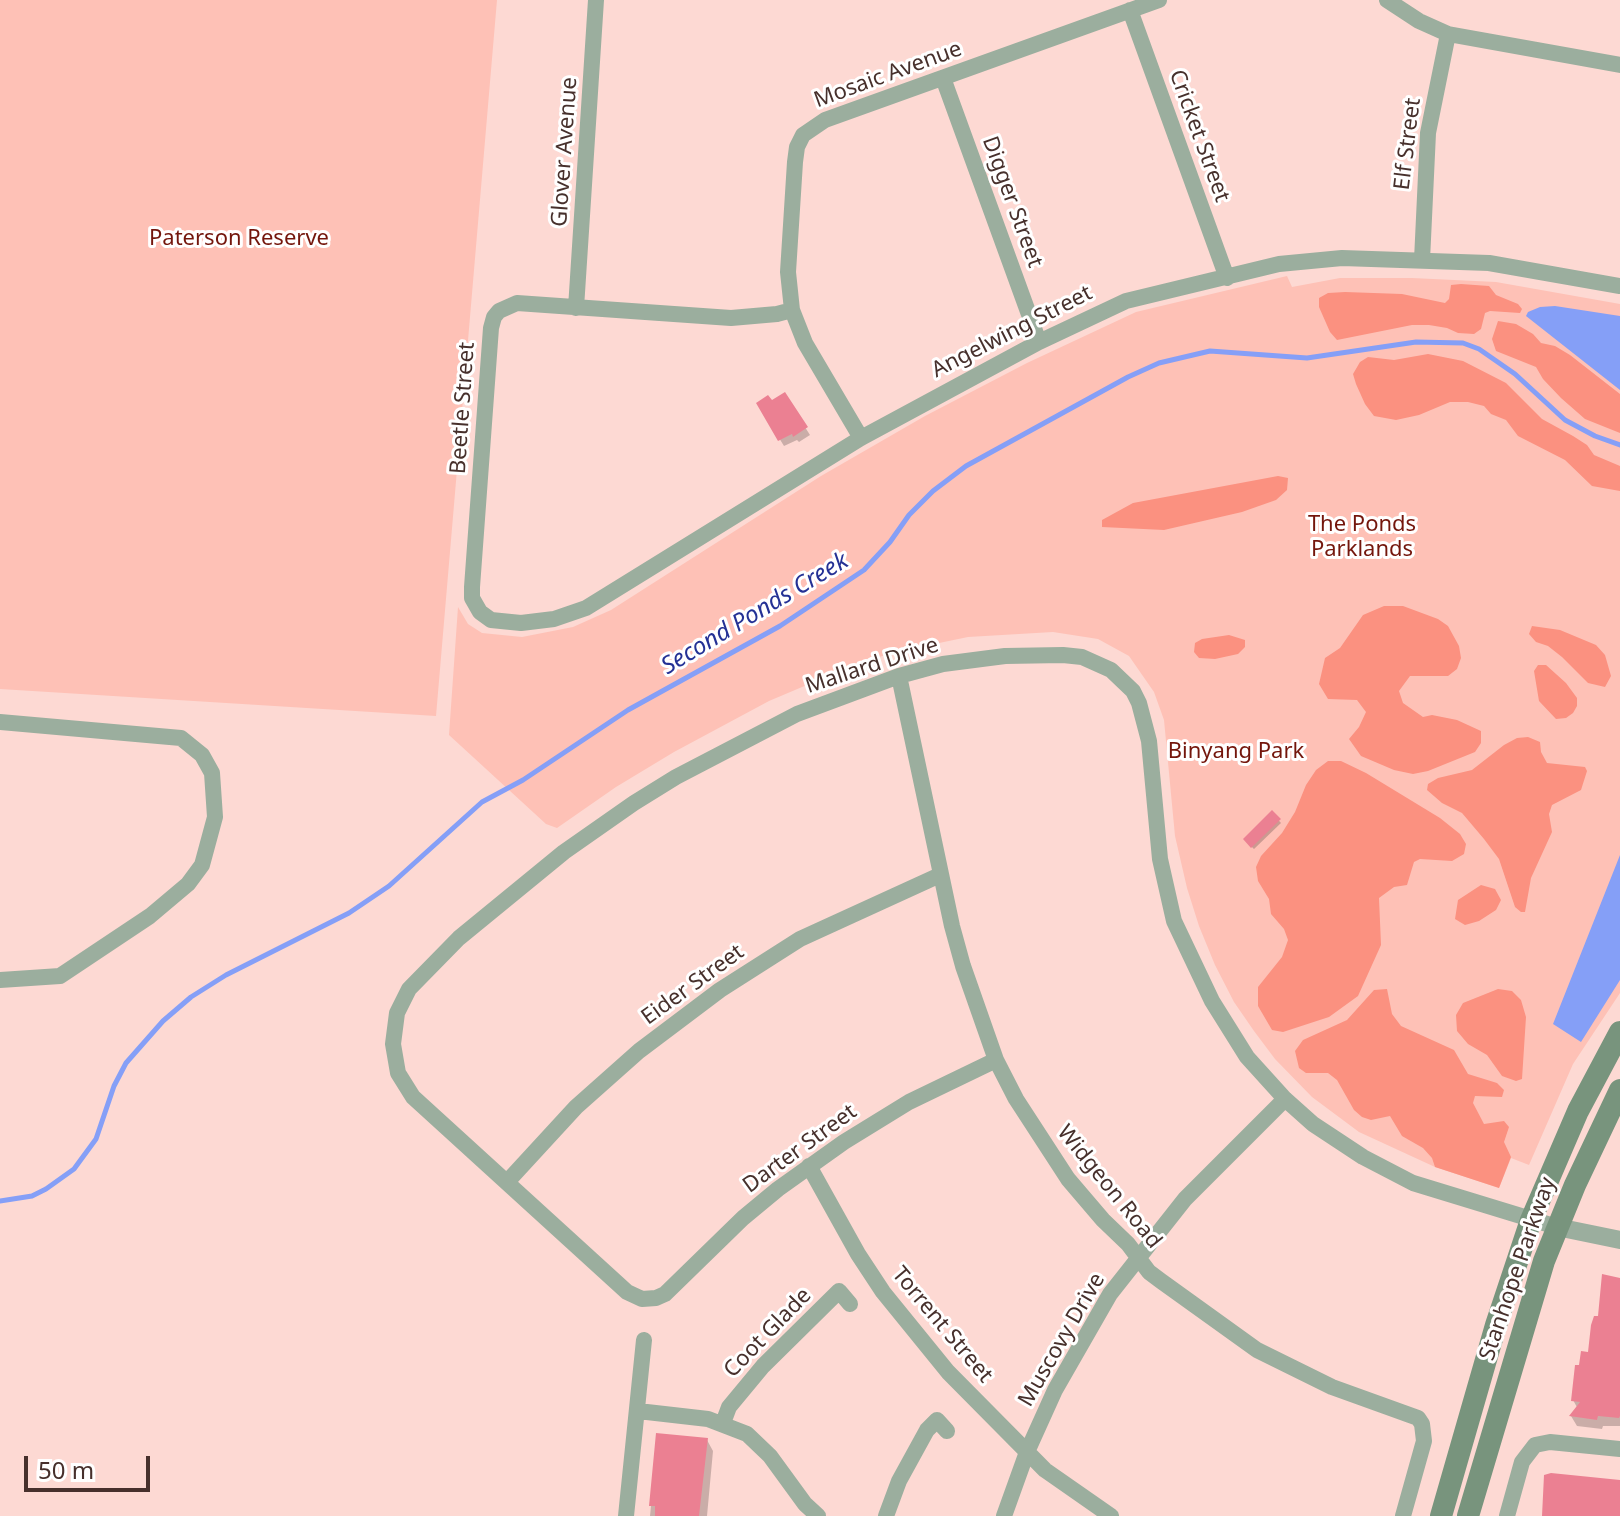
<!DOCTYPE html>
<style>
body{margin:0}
#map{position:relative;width:1620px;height:1516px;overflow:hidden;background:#fdd9d3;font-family:"Noto Sans",sans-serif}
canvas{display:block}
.scale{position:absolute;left:24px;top:1456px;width:126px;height:36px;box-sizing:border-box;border:4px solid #47302c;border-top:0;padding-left:10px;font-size:24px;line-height:28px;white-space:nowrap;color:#47302c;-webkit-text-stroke:6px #fff;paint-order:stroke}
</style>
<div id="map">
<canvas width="1620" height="1516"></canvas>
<div class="scale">50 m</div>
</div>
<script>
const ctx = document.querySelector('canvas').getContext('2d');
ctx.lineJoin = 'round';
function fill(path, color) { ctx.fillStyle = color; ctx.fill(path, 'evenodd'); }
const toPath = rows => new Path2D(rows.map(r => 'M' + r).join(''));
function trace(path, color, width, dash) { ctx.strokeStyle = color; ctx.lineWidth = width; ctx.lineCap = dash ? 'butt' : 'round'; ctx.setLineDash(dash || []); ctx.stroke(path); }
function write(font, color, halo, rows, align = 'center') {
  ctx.font = font + ' "Noto Sans",sans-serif'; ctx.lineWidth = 6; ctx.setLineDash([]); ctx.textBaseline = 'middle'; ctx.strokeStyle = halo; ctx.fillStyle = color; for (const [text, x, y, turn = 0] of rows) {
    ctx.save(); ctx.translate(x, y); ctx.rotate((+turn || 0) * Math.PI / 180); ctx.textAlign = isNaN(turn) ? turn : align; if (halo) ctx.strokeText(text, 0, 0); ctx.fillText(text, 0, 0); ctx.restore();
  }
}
fill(toPath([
 [0,0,497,0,436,716,0,689],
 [1287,276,1292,287,1340,278,1412,278,1496,282,1620,304,1620,993,1573,1064,1529,1165,1511,1158,1499,1188,1435,1167,1359,1132,1312,1097,1275,1059,1254,1031,1234,1002,1215,965,1199,926,1187,888,1175,836,1164,720,1154,692,1129,656,1098,639,1053,632,968,637,891,653,847,668,769,701,674,752,616,787,557,828,546,824,449,735,458,607,468,624,482,633,522,637,573,627,611,610,821,476,925,416,1027,363,1136,312]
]), '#fec1b6');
fill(toPath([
 [1461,284,1489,286,1496,295,1518,304,1522,309,1520,313,1490,311,1485,313,1481,329,1474,334,1458,333,1447,328,1429,325,1412,325,1337,340,1330,332,1319,307,1319,298,1328,293,1345,292,1402,294,1445,303,1449,299,1451,285],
 [1498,321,1516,324,1533,334,1541,343,1555,346,1570,355,1620,394,1620,433,1585,419,1561,398,1543,379,1536,367,1496,351,1492,339],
 [1428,354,1463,361,1506,383,1542,419,1573,436,1587,445,1594,455,1620,466,1620,491,1592,486,1565,460,1518,436,1506,420,1491,414,1484,406,1468,402,1450,402,1419,415,1396,420,1374,416,1365,404,1356,384,1353,374,1360,362,1368,357,1394,360],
 [1278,476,1288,478,1287,490,1276,500,1242,512,1164,530,1102,527,1102,520,1133,503],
 [1384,606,1403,606,1438,619,1448,626,1459,646,1461,658,1457,669,1448,676,1410,676,1399,691,1403,703,1423,717,1432,715,1457,720,1481,731,1481,743,1475,752,1428,771,1413,774,1394,770,1361,756,1349,739,1359,727,1366,712,1357,700,1328,699,1319,684,1325,658,1340,648,1363,615],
 [1532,626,1560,630,1596,645,1605,655,1611,676,1605,687,1588,683,1562,657,1548,646,1536,642,1529,634],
 [1229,635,1245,640,1245,647,1238,654,1215,659,1199,658,1194,652,1195,643,1202,639],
 [1538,665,1546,665,1566,683,1577,698,1577,706,1573,713,1566,718,1556,719,1539,701,1534,671],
 [1528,737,1540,742,1541,752,1547,763,1585,767,1587,771,1581,790,1552,805,1549,814,1552,832,1531,878,1525,912,1521,912,1515,907,1499,859,1484,839,1462,813,1442,803,1427,790,1428,784,1438,778,1472,770,1504,745,1517,738],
 [1328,761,1341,761,1366,773,1440,818,1460,834,1466,844,1464,854,1452,861,1420,859,1414,862,1407,885,1394,887,1379,898,1381,945,1358,996,1329,1017,1283,1032,1272,1030,1258,1006,1258,987,1282,957,1288,940,1284,929,1271,914,1269,899,1258,881,1256,867,1261,856,1282,833,1295,812,1306,785,1316,770],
 [1481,885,1495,889,1501,900,1496,910,1479,921,1465,925,1455,919,1458,900],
 [1387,989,1392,1014,1401,1026,1454,1050,1468,1074,1497,1083,1504,1090,1502,1097,1475,1096,1473,1103,1484,1124,1504,1121,1509,1127,1504,1142,1511,1157,1499,1188,1435,1167,1432,1158,1423,1148,1402,1136,1390,1116,1371,1120,1362,1117,1354,1110,1337,1080,1328,1073,1306,1073,1299,1068,1295,1051,1303,1040,1347,1020,1374,990],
 [1498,989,1512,991,1521,1000,1526,1017,1522,1079,1516,1081,1502,1076,1487,1055,1468,1044,1457,1031,1456,1015,1463,1003]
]), '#fb9180');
fill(toPath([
 [1555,306,1620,316,1620,390,1526,316,1528,312,1540,307],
 [1620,855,1620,980,1581,1042,1553,1024]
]), '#859ff7');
fill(toPath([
 [784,394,810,435,799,442,797,440,784,446,758,404,771,403],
 [1272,813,1281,823,1254,849,1247,842],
 [1620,1280,1620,1426,1603,1426,1602,1429,1577,1426,1571,1416,1578,1409,1573,1400,1581,1367,1590,1354,1599,1319],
 [658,1435,707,1440,713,1451,707,1516,650,1516]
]), '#0003');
trace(toPath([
 [0,1201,32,1196,46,1189,74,1169,96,1139,114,1086,126,1063,163,1021,191,997,226,975,349,913,389,886,482,802,523,780,628,710,780,626,864,570,890,542,909,515,933,491,966,466,1128,377,1159,363,1210,351,1307,358,1416,342,1463,343,1479,349,1515,374,1565,420,1595,436,1620,445]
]), '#859ff7', 5);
fill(toPath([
 [785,392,808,427,793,437,792,434,778,441,756,403,768,395,772,400],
 [1272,810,1281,819,1251,848,1243,839],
 [1602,1274,1620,1278,1620,1416,1619,1418,1598,1416,1597,1420,1569,1416,1580,1402,1571,1401,1575,1365,1579,1365,1581,1351,1588,1352,1591,1325,1594,1316,1598,1316],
 [656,1433,708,1438,699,1516,655,1516,655,1506,649,1506],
 [1551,1473,1620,1480,1620,1516,1542,1516,1544,1475]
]), '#eb8092');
trace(toPath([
 [1387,0,1419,21,1448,34,1620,65],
 [1130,10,1227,278],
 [943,78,1039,342],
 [1422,260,1428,133,1448,34],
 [576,308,596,0],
 [792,310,777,314,731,318,517,303,499,311,494,317,491,328,472,587,472,598,480,612,491,620,521,623,554,619,586,608,861,438,1039,342,1126,301,1279,264,1342,258,1489,263,1620,286],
 [861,438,805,343,792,310,788,272,795,162,797,147,803,135,825,120,1159,0],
 [899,676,952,926,963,966,996,1060,1016,1099,1068,1179,1103,1220,1128,1244,1149,1272,1161,1281,1257,1350,1332,1387,1418,1418,1422,1424,1424,1441,1403,1516],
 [0,722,181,738,202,755,212,773,215,817,202,865,188,884,150,916,60,976,0,980],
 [996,1060,909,1102,844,1142,778,1189,743,1218,665,1294,656,1298,642,1299,627,1292,413,1097,398,1073,393,1044,397,1013,409,989,459,938,564,852,634,803,676,777,797,714,899,676,943,664,1005,656,1063,655,1082,657,1111,670,1133,691,1139,703,1149,741,1160,859,1174,921,1212,1001,1247,1057,1285,1099,1313,1124,1363,1157,1413,1183,1557,1227],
 [809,1166,858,1254,883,1292,948,1372,1045,1470,1111,1516],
 [507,1182,576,1107,639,1051,720,990,800,939,940,875],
 [638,1411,708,1419,747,1434,770,1456,805,1504,818,1516],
 [723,1423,729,1407,763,1366,839,1291,850,1304],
 [626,1516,644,1340],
 [886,1516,899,1481,927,1430,937,1420,947,1431],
 [1004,1516,1027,1452,1055,1390,1110,1294,1185,1199,1285,1099],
 [1507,1516,1522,1462,1535,1445,1550,1442,1620,1449]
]), '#9bae9e', 16);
trace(toPath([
 [1557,1227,1620,1240]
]), '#9bae9e', 18);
trace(toPath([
 [1441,1516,1496,1325,1531,1220,1578,1111,1620,1032],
 [1468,1516,1544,1261,1575,1185,1620,1090]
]), '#78947d', 22);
write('22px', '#47302c', '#fff', [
 ["Mosaic Avenue",888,75,-20],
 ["Cricket Street",1199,136,70],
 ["Elf Street",1408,144,-83],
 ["Glover Avenue",565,152,-86],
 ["Digger Street",1012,202,70],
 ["Angelwing Street",1012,332,-27],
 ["Beetle Street",463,408,-86],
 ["Mallard Drive",872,666,-18],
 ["Eider Street",693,985,-36],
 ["Darter Street",800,1149,-36],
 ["Widgeon Road",1109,1187,51],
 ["Stanhope Parkway",1518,1269,-71],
 ["Torrent Street",942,1325,50],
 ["Coot Glade",768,1333,-46],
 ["Muscovy Drive",1062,1340,-60]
]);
write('22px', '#74160c', '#fff', [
 ["Paterson Reserve",239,239],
 ["The Ponds",1362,525],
 ["Parklands",1362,550],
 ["Binyang Park",1236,752]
]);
write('italic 24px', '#243195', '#fff', [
 ["Second Ponds Creek",755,614,-31]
]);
</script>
